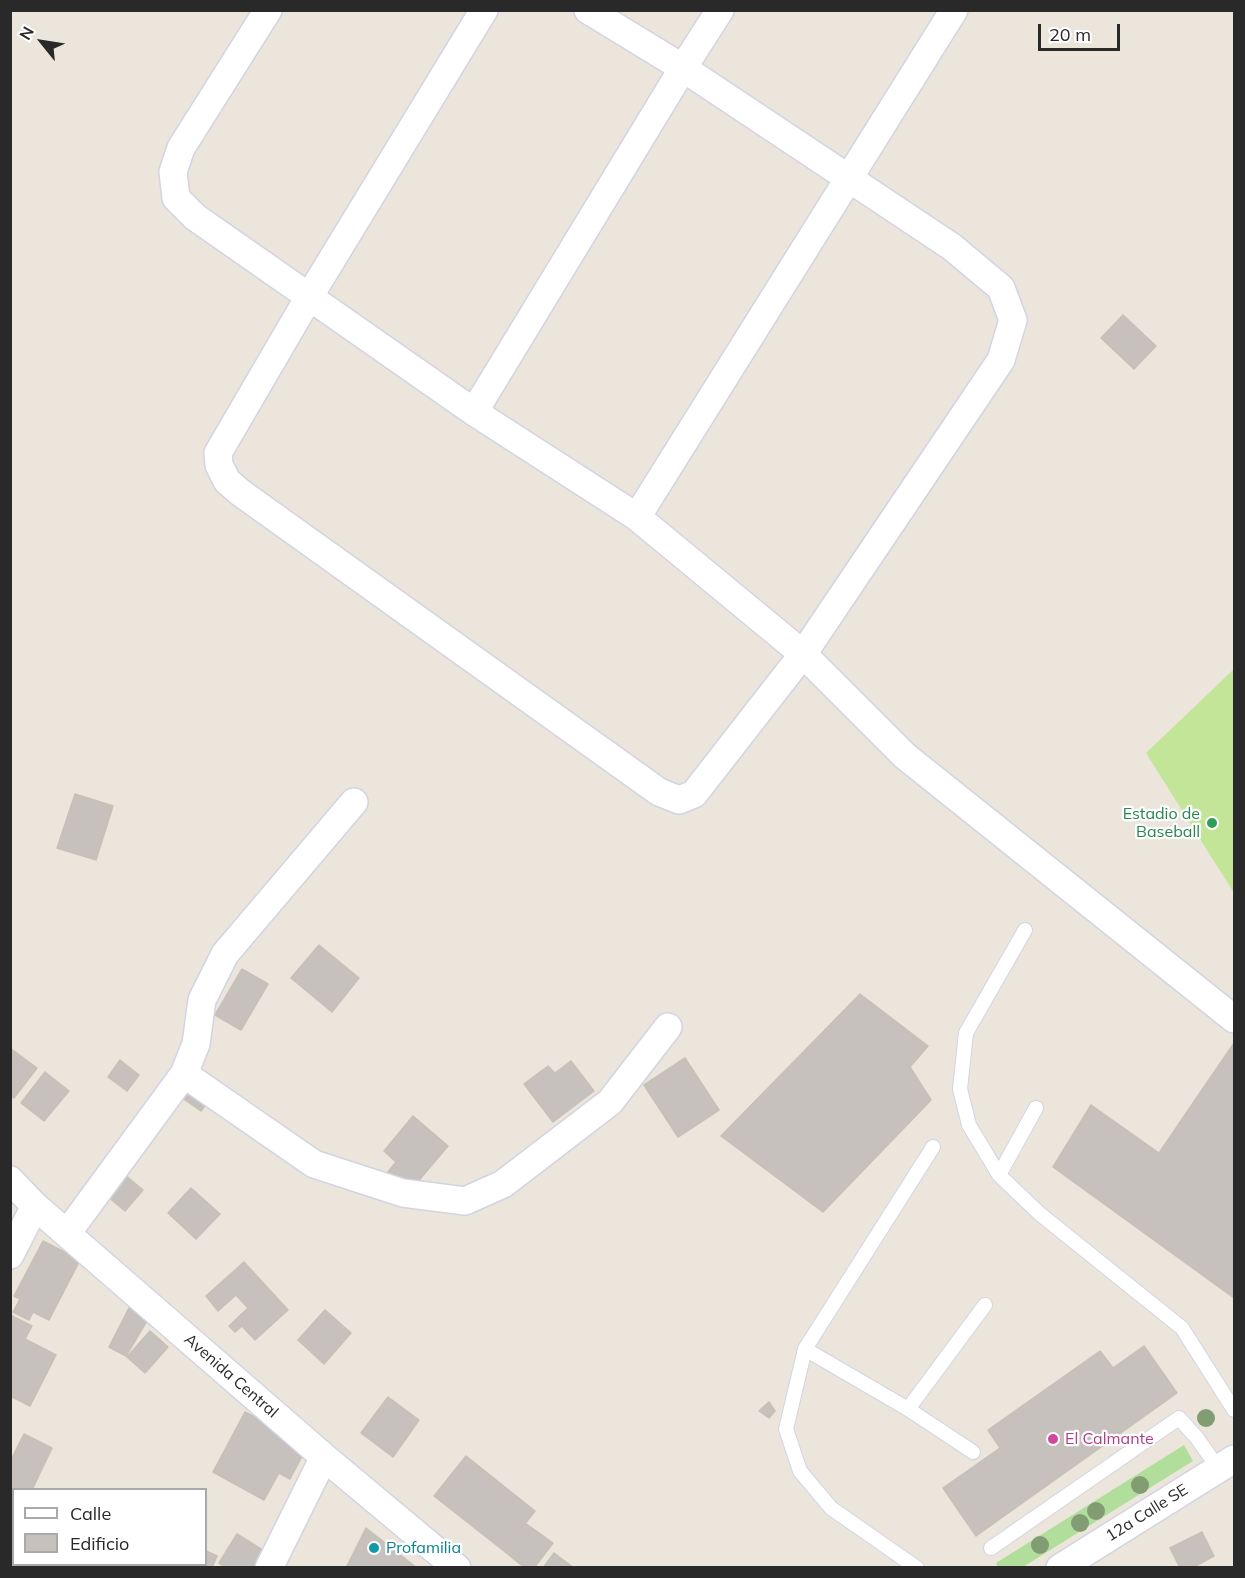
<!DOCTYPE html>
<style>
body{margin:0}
#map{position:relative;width:1245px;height:1578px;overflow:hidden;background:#ebe5dc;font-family:Mulish,sans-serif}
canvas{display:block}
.frame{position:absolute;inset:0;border:12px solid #292929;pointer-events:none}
.legend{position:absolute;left:12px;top:1488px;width:195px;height:78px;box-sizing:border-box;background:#fff;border:2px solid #a9a9a9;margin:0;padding:8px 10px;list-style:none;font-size:18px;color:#292929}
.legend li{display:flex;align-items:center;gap:12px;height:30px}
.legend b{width:30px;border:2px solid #a9a9a9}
.north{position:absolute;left:12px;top:12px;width:60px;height:60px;-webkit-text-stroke:4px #fff;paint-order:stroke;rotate:300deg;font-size:16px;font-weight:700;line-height:24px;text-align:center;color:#292929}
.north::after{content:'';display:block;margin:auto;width:21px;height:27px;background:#292929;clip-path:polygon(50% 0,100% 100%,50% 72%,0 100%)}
.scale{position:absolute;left:1038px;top:24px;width:82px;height:27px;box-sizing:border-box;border:3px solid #292929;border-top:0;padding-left:8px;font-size:18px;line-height:21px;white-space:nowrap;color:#292929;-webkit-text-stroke:4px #fff;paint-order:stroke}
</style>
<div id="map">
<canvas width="1245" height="1578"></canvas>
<div class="frame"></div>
<ul class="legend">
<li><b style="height:8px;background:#fff"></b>Calle</li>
<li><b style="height:16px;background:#c6c1bc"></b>Edificio</li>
</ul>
<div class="north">N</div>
<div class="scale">20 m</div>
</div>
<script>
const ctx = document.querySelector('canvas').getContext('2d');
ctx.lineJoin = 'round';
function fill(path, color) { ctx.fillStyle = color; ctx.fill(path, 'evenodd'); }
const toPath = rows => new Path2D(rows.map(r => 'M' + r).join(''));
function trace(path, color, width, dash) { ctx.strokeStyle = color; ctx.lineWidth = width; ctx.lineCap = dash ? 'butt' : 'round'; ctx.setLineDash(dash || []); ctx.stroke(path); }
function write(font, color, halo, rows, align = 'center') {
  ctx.font = font + ' Mulish,sans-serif'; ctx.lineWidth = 4.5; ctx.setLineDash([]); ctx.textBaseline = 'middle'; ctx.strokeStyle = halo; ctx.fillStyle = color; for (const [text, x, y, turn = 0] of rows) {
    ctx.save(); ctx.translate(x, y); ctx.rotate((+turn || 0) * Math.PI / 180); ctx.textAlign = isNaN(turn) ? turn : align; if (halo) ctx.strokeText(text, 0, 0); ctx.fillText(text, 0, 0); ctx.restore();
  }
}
fill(toPath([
 [1184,1445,1193,1461,1023,1567,998,1567,996,1563]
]), '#b2de9c');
fill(toPath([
 [1234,669,1234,893,1146,753]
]), '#c3e598');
const building = toPath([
 [1123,315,1156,346,1134,369,1101,338,1123,315],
 [75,794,113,806,96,860,57,848,75,794],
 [319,945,359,978,332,1012,291,978,319,945],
 [242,969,268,984,241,1030,215,1015,242,969],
 [860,994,928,1046,910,1067,931,1100,823,1212,721,1136,860,994],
 [1234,1043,1234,1298,1053,1167,1091,1105,1159,1153,1234,1043],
 [10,1048,37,1068,14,1098,10,1096,10,1048],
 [685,1058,719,1110,678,1137,644,1085,685,1058],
 [120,1060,139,1075,127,1091,108,1077,120,1060],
 [571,1061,594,1091,553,1122,524,1084,548,1066,555,1073,571,1061],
 [45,1072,69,1091,44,1121,21,1103,45,1072],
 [188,1079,212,1096,201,1111,178,1095,188,1079],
 [413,1116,448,1146,409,1192,387,1173,396,1162,384,1151,413,1116],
 [125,1175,143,1190,125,1211,107,1196,125,1175],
 [191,1188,220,1214,196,1239,168,1213,191,1188],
 [43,1241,80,1260,49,1320,33,1312,29,1320,13,1312,20,1299,14,1296,43,1241],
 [244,1262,288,1310,255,1340,242,1326,235,1332,229,1326,248,1308,236,1295,218,1311,206,1296,244,1262],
 [129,1308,148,1319,126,1356,109,1347,129,1308],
 [325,1310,351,1333,324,1364,298,1340,325,1310],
 [10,1315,32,1326,25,1339,56,1355,30,1406,10,1396,10,1315],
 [150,1331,168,1347,145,1373,127,1357,150,1331],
 [1144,1346,1177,1393,976,1536,943,1488,1000,1448,988,1430,1100,1351,1113,1368,1144,1346],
 [388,1397,419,1420,393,1457,361,1433,388,1397],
 [769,1402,775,1411,769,1418,759,1411,769,1402],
 [245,1412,308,1445,290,1479,279,1473,264,1500,213,1472,245,1412],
 [24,1434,52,1448,32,1490,14,1490,12,1530,10,1462,24,1434],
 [466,1456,535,1511,504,1551,434,1496,466,1456],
 [525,1523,553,1543,534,1568,525,1568,504,1551,525,1523],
 [366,1528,417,1568,346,1568,366,1528],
 [1202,1532,1214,1556,1192,1568,1180,1568,1170,1548,1202,1532],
 [237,1534,269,1554,260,1568,227,1568,219,1563,237,1534],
 [206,1551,217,1556,212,1568,173,1568,174,1564,206,1564,206,1551],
 [554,1553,574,1568,543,1568,554,1553],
 [97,1564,132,1564,130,1568,95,1568,97,1564],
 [132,1564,171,1564,170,1568,130,1568,132,1564]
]);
fill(building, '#c6c1bc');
trace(building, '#c6c0b6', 1.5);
const service = toPath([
 [1036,1108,999,1175,1040,1214,1182,1328,1234,1410],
 [999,1175,969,1125,960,1089,966,1033,1025,930],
 [805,1349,908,1409,973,1452],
 [908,1409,985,1305],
 [991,1548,1179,1418,1197,1438,1218,1468],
 [917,1568,831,1508,800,1471,786,1429,805,1349,933,1147]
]);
const minor = toPath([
 [268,10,181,148,173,172,176,198,195,217,474,412,637,517,803,654,905,756,1234,1019],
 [484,10,309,297,218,453,219,465,227,481,241,493,659,792,679,800,694,794,803,654,1001,360,1013,320,1001,288,952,247,683,68,588,10],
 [474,412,683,68,720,10],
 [637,517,954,10],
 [184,1074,314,1164,403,1193,465,1201,503,1184,610,1102,668,1027],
 [10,1180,35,1206,324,1457,457,1568],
 [68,1232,184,1074,196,1044,202,1000,225,954,354,802],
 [10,1255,35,1206],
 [269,1568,324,1457],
 [1060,1568,1234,1459]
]);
trace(service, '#d2d4e1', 16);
trace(minor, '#d2d4e1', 30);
trace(service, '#fff', 14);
trace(minor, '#fff', 27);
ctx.fillStyle = '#829c74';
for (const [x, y] of [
 [1206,1418],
 [1140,1485],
 [1096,1511],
 [1080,1523],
 [1040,1545]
]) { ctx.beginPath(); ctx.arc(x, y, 9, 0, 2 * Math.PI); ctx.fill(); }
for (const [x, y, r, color] of [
 [1212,823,6,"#2e9e5b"],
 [1053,1439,6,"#d1479c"],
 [374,1548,6,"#0f9aa8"]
]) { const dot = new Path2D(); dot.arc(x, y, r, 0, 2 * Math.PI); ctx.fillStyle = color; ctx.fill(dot); trace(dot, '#fff', 2); }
write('16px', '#27864d', '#fff', [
 ["Estadio de",1200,814],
 ["Baseball",1200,832]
], 'right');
write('16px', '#292929', '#fff', [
 ["Avenida Central",231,1376,41],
 ["12a Calle SE",1147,1513,-32]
]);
write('16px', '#b23c85', '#fff', [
 ["El Calmante",1065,1439]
], 'left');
write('16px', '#0d838f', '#fff', [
 ["Profamilia",386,1548]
], 'left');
</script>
